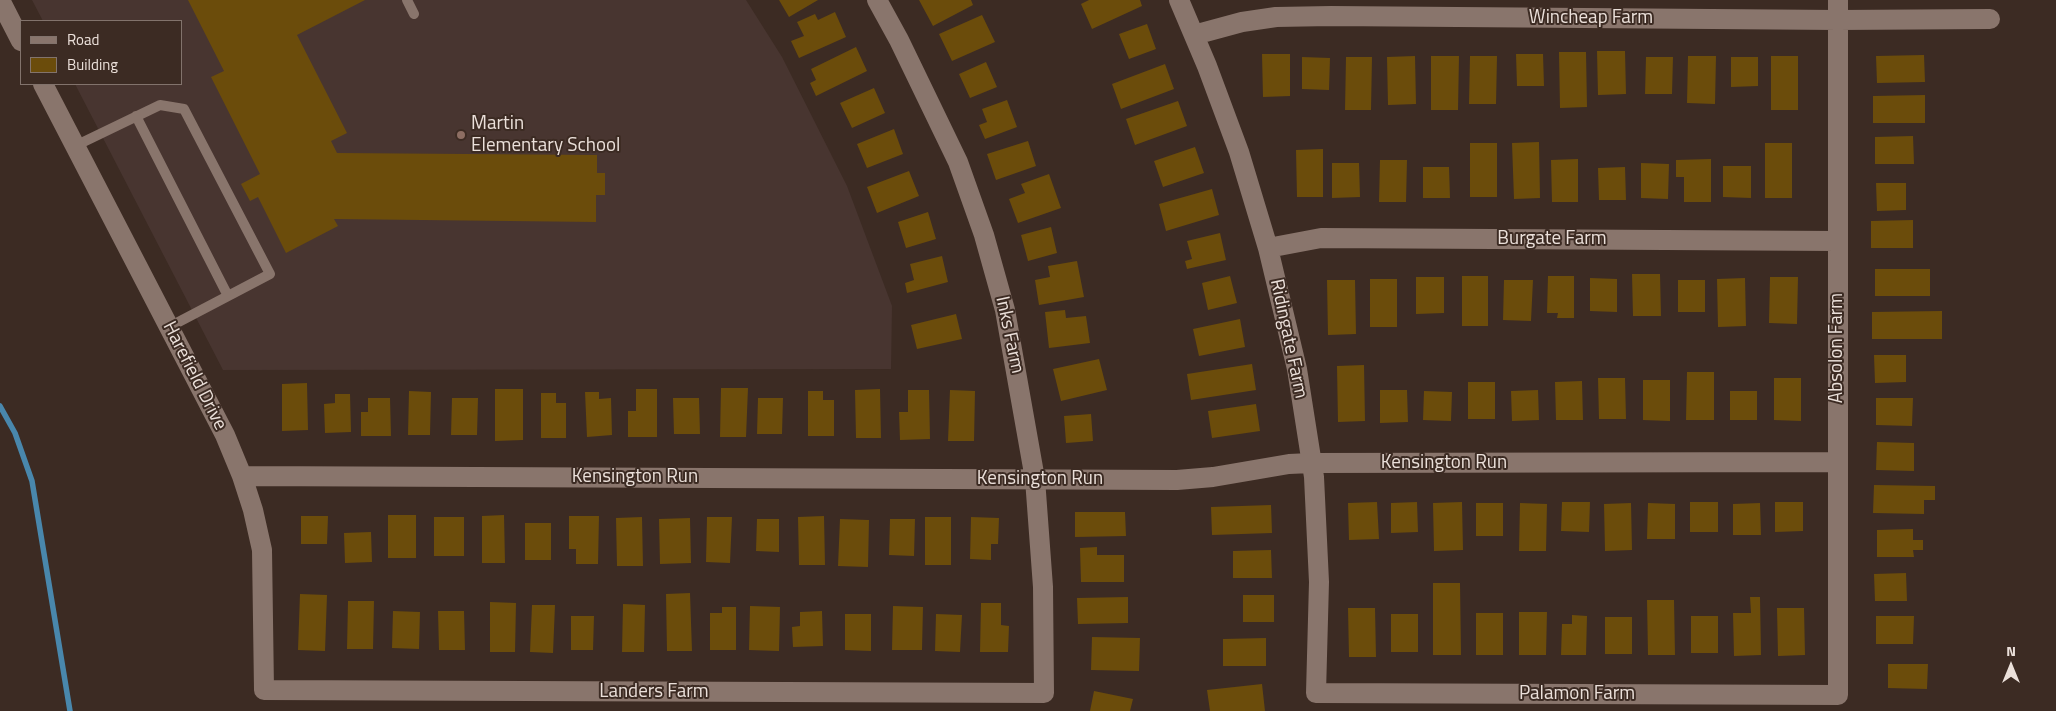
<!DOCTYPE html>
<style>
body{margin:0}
#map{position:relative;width:2056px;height:711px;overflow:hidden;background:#3c2b23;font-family:"Titillium Web",sans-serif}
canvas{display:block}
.legend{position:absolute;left:20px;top:20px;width:162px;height:65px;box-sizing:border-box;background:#3c2b23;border:1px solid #82736c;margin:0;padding:6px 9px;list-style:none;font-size:15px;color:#ebe0da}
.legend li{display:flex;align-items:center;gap:10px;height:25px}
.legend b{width:25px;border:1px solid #82736c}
.north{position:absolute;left:1986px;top:641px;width:50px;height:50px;-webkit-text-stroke:4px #3c2b23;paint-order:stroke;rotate:0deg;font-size:14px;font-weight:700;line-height:20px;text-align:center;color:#ebe0da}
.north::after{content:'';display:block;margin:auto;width:18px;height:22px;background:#ebe0da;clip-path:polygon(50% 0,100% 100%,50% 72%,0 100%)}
</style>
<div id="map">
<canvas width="2056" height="711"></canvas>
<ul class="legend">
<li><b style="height:6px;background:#89756c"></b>Road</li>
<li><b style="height:14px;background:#6b4c0b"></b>Building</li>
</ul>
<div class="north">N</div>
</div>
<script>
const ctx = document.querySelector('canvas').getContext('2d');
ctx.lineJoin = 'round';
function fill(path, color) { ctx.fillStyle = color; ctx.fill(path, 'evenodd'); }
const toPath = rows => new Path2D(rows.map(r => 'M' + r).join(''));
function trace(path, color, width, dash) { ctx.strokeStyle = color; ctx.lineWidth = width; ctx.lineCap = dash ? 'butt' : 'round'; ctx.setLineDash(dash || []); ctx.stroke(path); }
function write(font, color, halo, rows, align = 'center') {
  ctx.font = font + ' "Titillium Web",sans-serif'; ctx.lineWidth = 4; ctx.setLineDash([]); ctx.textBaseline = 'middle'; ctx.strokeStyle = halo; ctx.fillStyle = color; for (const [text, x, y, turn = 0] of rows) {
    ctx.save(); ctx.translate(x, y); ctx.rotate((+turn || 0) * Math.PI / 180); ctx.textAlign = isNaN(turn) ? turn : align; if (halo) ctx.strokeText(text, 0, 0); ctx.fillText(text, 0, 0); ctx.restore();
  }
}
fill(toPath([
 [32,0,746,0,782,57,847,186,892,306,891,369,223,370,75,84,181,84,181,21,43,21]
]), '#483530');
trace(toPath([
 [0,406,15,433,32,481,70,711]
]), '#4987ac', 5.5);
fill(toPath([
 [188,0,365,0,297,35,347,133,331,141,337,153,597,155,597,173,605,173,605,195,596,195,596,222,334,219,338,226,286,253,258,197,250,201,241,184,260,174,211,77,224,71],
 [779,0,818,0,789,17],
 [919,0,971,0,973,5,933,26],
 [1089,0,1140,0,1142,6,1092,29,1081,4],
 [835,12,846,37,799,58,791,41,804,36,797,22,815,14,818,20],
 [982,15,995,42,952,61,939,34],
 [1147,24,1156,49,1129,59,1119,34],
 [856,47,867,71,816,96,810,83,816,80,811,69],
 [1597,51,1625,51,1626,94,1598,95],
 [1559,52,1586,52,1587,107,1560,108],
 [1262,54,1290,54,1290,96,1263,97],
 [1516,54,1543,54,1544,86,1517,86],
 [1924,55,1925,82,1877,83,1876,56],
 [1415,56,1416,104,1388,105,1387,57],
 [1431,56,1459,56,1458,110,1431,110],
 [1470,56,1497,56,1496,104,1469,104],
 [1688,56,1716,56,1715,104,1687,103],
 [1771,56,1798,56,1798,110,1771,110],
 [1302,57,1330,58,1329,90,1302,89],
 [1346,57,1372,57,1371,110,1345,110],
 [1646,57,1673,57,1672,94,1645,94],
 [1731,57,1758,57,1758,86,1731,87],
 [986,62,997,87,970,98,959,74],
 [1165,64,1174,89,1121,109,1112,84],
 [874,88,885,113,852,128,840,103],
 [1925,95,1925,123,1873,123,1873,96],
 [1007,100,1017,127,985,139,979,125,987,122,982,109],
 [1178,101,1187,126,1135,145,1126,119],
 [894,129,903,154,867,168,857,144],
 [1913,136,1914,164,1875,164,1875,137],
 [1028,141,1036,166,996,180,987,154],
 [1539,142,1540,198,1514,199,1512,143],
 [1470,143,1497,143,1497,197,1470,197],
 [1765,143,1792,143,1792,198,1765,198],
 [1195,147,1204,173,1163,187,1154,161],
 [1323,149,1323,197,1297,197,1296,150],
 [1578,159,1578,202,1552,202,1551,160],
 [1711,159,1711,202,1684,202,1684,177,1676,177,1676,160],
 [1380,160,1407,160,1406,202,1379,202],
 [1332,163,1359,163,1360,197,1332,198],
 [1641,163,1669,164,1668,199,1641,198],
 [1723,166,1751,166,1751,198,1723,197],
 [1423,167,1449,167,1450,198,1423,198],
 [1625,167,1626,200,1599,200,1598,168],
 [909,171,919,196,877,213,867,187],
 [1049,174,1061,208,1018,223,1009,199,1025,193,1021,184],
 [1876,183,1906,183,1906,210,1877,211],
 [1212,189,1219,215,1166,231,1159,204],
 [928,212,936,239,906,248,898,222],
 [1913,220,1913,248,1871,248,1871,221],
 [1051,227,1057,253,1028,261,1021,235],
 [1220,233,1226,260,1187,269,1185,261,1192,259,1187,241],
 [942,256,948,282,907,293,905,283,914,280,910,264],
 [1077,261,1084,297,1039,305,1035,280,1050,277,1048,266],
 [1875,269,1930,269,1930,296,1875,296],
 [1632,274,1660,274,1661,316,1633,316],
 [1230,276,1237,303,1208,310,1202,283],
 [1462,276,1488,276,1488,326,1462,326],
 [1548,276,1574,276,1574,318,1557,318,1558,313,1547,313],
 [1416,277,1444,277,1444,313,1416,314],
 [1770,277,1798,277,1797,324,1769,323],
 [1590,278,1617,279,1617,312,1590,311],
 [1745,278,1746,326,1718,327,1717,279],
 [1370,279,1397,279,1397,327,1370,327],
 [1327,280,1355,280,1356,334,1328,335],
 [1504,280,1533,280,1531,321,1503,320],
 [1678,280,1705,280,1705,312,1678,312],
 [1065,310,1066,318,1086,316,1090,343,1049,348,1045,312],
 [1942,311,1942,339,1872,339,1872,312],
 [956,314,962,339,917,349,911,325],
 [1240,319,1245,347,1199,356,1193,329],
 [1874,355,1906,355,1906,382,1875,383],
 [1099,359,1107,390,1061,401,1053,369],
 [1252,364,1256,390,1191,400,1187,374],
 [1364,365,1365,421,1338,422,1337,366],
 [1687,372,1714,372,1714,420,1686,420],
 [1598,378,1625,378,1626,419,1599,419],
 [1774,378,1801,378,1801,421,1774,420],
 [1643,380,1670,380,1670,421,1643,420],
 [1582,381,1583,420,1556,420,1555,382],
 [1468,382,1495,382,1495,419,1468,419],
 [307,383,308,430,282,431,282,384],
 [721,388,748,388,746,437,720,437],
 [495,389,523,389,523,440,495,441],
 [636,389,657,389,657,437,628,437,628,411,636,411],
 [880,389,881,438,856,438,855,390],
 [908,390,929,390,930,439,900,440,899,412,908,412],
 [950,390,975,391,974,441,948,441],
 [1380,390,1407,390,1408,422,1380,423],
 [1538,390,1539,420,1512,421,1511,391],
 [409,391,431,392,430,435,408,435],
 [808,391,823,391,823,400,834,400,834,436,808,436],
 [1424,391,1452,392,1451,421,1423,420],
 [1730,391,1757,391,1757,420,1730,420],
 [585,392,599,392,599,399,611,398,612,435,587,437],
 [541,393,556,393,556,403,566,403,566,438,541,438],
 [335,394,350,394,351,432,325,433,324,404,335,403],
 [368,398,390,398,391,436,361,436,361,412,368,412],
 [452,398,478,398,477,435,451,435],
 [673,398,699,398,700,434,674,434],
 [758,398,783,398,782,434,757,434],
 [1876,398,1913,398,1912,426,1876,425],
 [1256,404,1260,431,1212,438,1208,411],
 [1091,414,1093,441,1066,443,1064,416],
 [1877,442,1914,443,1914,471,1876,470],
 [1874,485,1935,486,1935,500,1924,500,1924,514,1873,513],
 [1377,502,1379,539,1349,540,1348,503],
 [1417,502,1418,532,1391,533,1391,503],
 [1462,502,1463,550,1434,551,1433,503],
 [1562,502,1590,502,1589,532,1561,531],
 [1690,502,1718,502,1718,532,1690,532],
 [1775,502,1803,502,1803,531,1775,532],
 [1476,503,1503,503,1503,536,1476,536],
 [1520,503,1547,504,1546,551,1519,551],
 [1631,503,1632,550,1605,551,1604,504],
 [1648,503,1675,504,1675,539,1647,539],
 [1760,503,1761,535,1733,535,1733,504],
 [1271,505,1272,533,1212,535,1211,507],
 [1075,512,1125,512,1126,536,1075,537],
 [388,515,416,515,416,558,388,558],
 [504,515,505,563,482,563,482,516],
 [301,516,328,516,327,544,301,544],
 [569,516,599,516,598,564,576,564,576,549,569,549],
 [824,516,825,565,799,565,798,517],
 [434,517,464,517,464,556,434,556],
 [642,517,643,566,617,566,616,518],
 [707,517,732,517,730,563,706,562],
 [925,517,951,517,951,565,925,565],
 [971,517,999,518,998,544,991,544,991,560,970,559],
 [690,518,691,563,660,564,659,519],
 [757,519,779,519,779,552,756,551],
 [840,519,869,520,868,567,838,566],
 [890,519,915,519,914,556,889,555],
 [525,523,551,523,551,560,525,560],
 [1913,529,1913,540,1923,540,1923,550,1913,550,1914,557,1877,557,1877,530],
 [371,532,372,562,345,563,344,533],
 [1097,547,1097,555,1124,555,1124,582,1081,582,1080,548],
 [1271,550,1272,578,1233,578,1233,551],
 [1906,573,1907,601,1875,601,1874,574],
 [1433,583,1460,583,1461,655,1433,655],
 [690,593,692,651,667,651,666,594],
 [300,594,327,595,325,651,298,650],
 [1243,595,1274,595,1274,622,1243,622],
 [1128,597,1128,623,1078,624,1077,598],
 [1750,597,1760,597,1761,655,1734,656,1733,613,1751,613],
 [1647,600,1674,600,1675,655,1648,655],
 [348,601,374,601,373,649,347,649],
 [490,602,516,603,515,652,490,652],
 [981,603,1001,603,1001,625,1009,626,1008,652,980,652],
 [623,604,645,605,644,652,622,652],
 [532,605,555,605,553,653,530,652],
 [750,606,780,607,779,651,749,650],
 [893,606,923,607,922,650,892,650],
 [722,607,736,607,736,650,710,650,710,613,722,613],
 [1348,608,1375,608,1376,657,1349,657],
 [1777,608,1804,608,1805,655,1778,656],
 [393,611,420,612,419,649,392,648],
 [438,611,464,611,465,650,439,650],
 [822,611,823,646,793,647,792,627,800,626,800,612],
 [1519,612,1547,612,1546,655,1519,655],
 [1476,613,1503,613,1503,655,1476,655],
 [845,614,871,614,871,651,845,650],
 [936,614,962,615,960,652,935,651],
 [1391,614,1418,614,1418,652,1391,652],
 [1572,615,1587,616,1586,655,1561,655,1562,624,1572,624],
 [571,616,594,616,593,650,571,650],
 [1691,616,1718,616,1718,653,1691,653],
 [1876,616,1914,616,1913,644,1876,644],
 [1605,617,1632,617,1632,654,1605,654],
 [1092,637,1140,638,1139,671,1091,670],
 [1266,638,1266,666,1223,666,1223,639],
 [1888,664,1928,664,1927,689,1888,688],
 [1262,684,1265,711,1210,711,1207,690],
 [1094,691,1133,699,1130,711,1090,711]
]), '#6b4c0b');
trace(toPath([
 [407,0,414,14],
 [136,116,228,296],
 [75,146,160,105,184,109,270,274,169,327]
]), '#89756c', 10);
trace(toPath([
 [0,0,21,41],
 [1179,0,1207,66,1239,152,1268,248,1297,369,1314,477,1319,582,1316,693,1838,695,1838,0],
 [1194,35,1242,22,1276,17,1331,16,1838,20,1990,19],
 [43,84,225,435,242,476,253,510,262,550,264,690,1044,693,1043,587,1035,479,1005,310,984,235,958,162,899,40,877,0],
 [1268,248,1321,238,1837,241],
 [242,476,1177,480,1213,477,1289,464,1311,463,1837,462]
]), '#89756c', 20);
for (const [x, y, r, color] of [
 [461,135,5,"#8d6e63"]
]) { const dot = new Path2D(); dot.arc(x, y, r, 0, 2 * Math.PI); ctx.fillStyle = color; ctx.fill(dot); trace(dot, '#3c2b23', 2); }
write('19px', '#ebe0da', '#3c2b23', [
 ["Wincheap Farm",1591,18],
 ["Burgate Farm",1552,239],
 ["Inks Farm",1009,335,78],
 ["Ridingate Farm",1288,339,78],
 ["Absolon Farm",1837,348,-90],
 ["Harefield Drive",194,376,63],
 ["Kensington Run",1444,463],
 ["Kensington Run",635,477],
 ["Kensington Run",1040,479],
 ["Landers Farm",654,692],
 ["Palamon Farm",1577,694]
]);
write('19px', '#ebe0da', '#3c2b23', [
 ["Martin",471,124],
 ["Elementary School",471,146]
], 'left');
</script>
